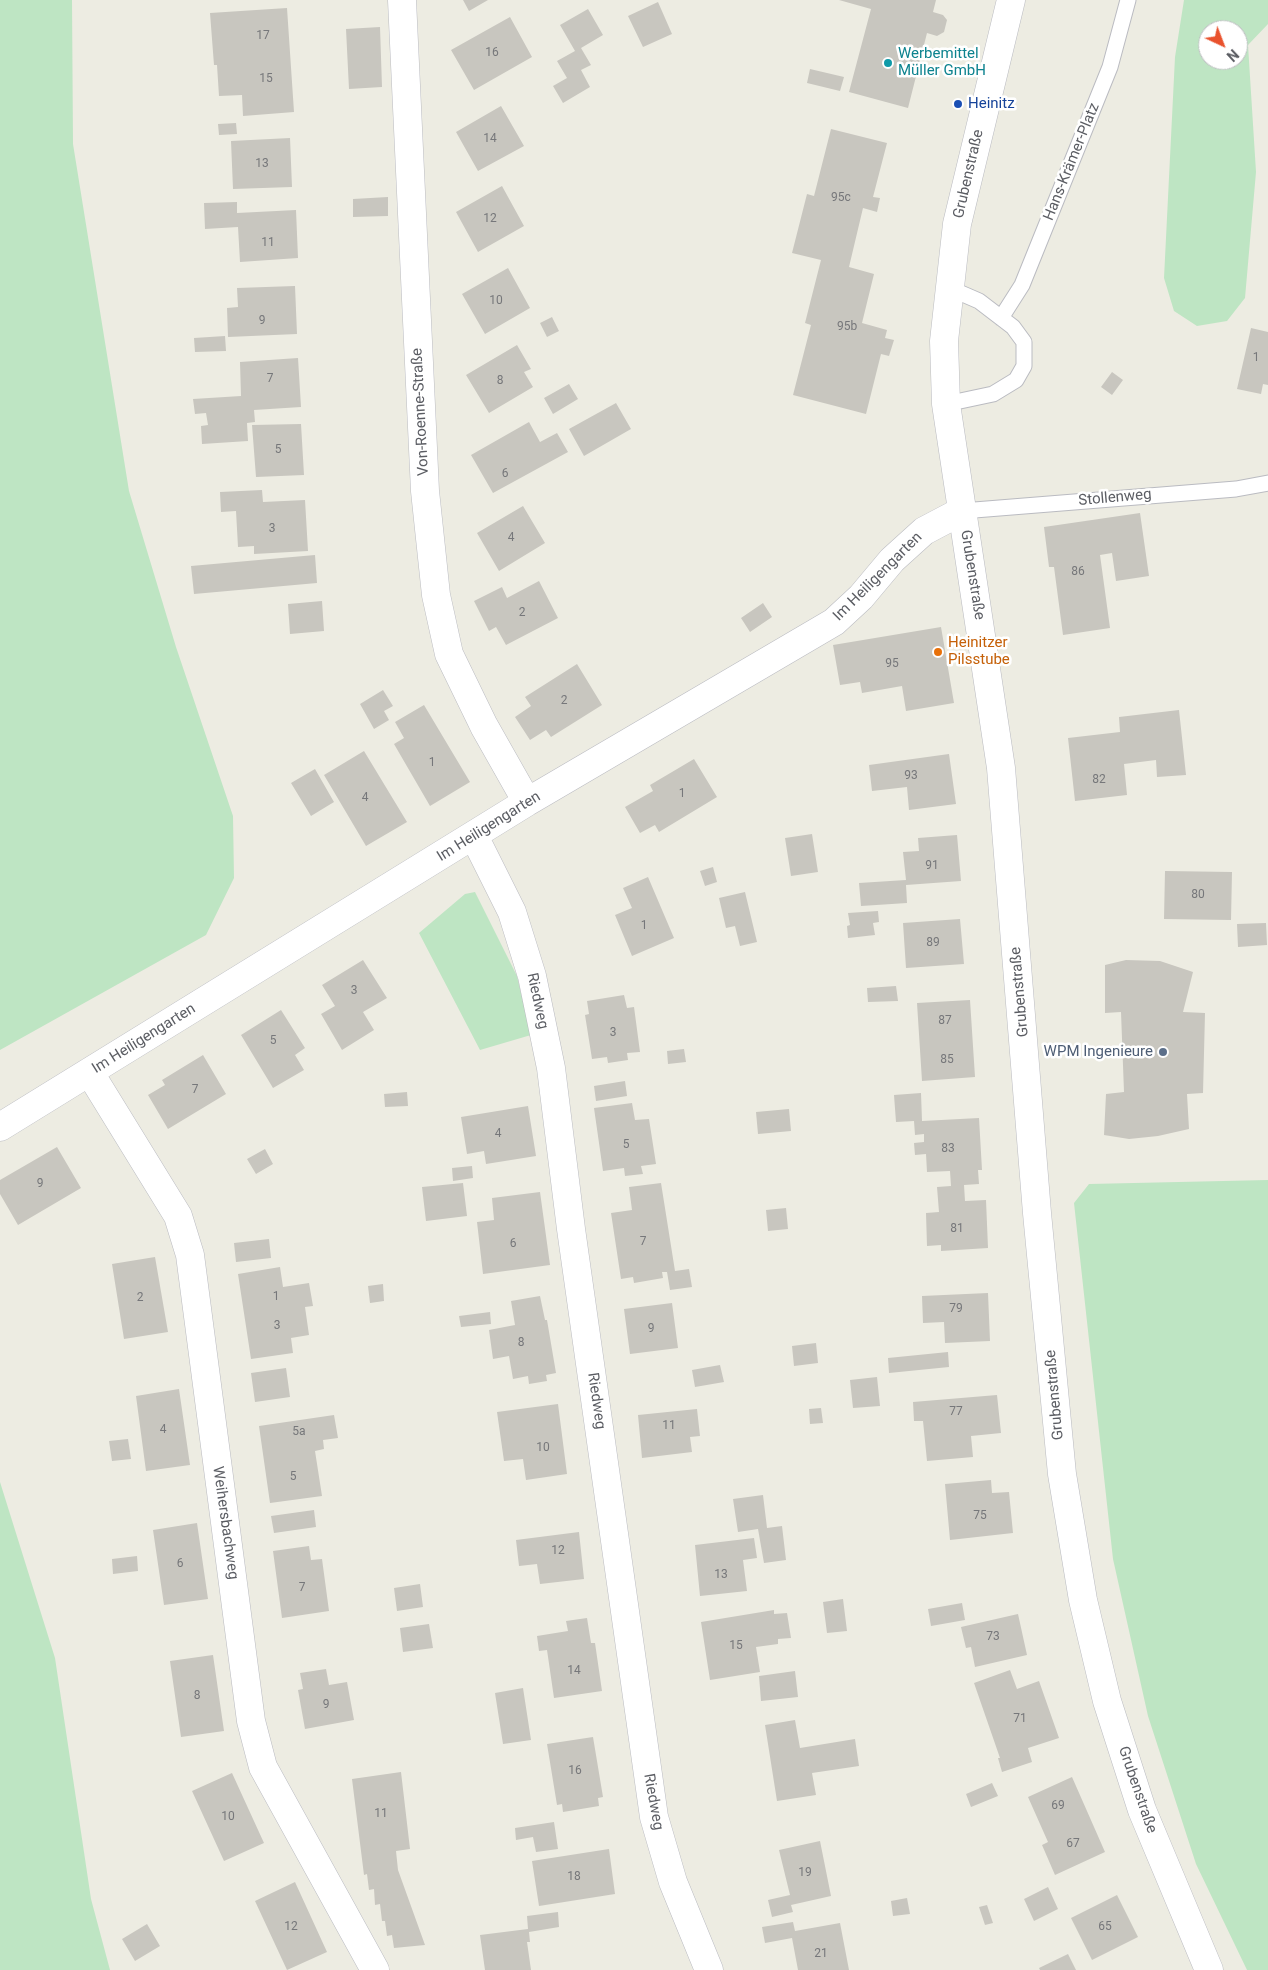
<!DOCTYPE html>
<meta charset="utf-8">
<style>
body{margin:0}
#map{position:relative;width:1268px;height:1970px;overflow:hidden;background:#edece2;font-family:Roboto,sans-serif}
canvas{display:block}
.north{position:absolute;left:1198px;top:20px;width:50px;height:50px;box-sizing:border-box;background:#fff;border:1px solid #bdbec1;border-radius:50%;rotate:137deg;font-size:14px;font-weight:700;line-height:20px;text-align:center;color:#5b5d63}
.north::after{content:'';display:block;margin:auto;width:18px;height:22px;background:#e9522d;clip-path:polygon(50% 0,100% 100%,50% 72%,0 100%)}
</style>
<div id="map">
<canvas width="1268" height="1970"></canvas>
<div class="north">N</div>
</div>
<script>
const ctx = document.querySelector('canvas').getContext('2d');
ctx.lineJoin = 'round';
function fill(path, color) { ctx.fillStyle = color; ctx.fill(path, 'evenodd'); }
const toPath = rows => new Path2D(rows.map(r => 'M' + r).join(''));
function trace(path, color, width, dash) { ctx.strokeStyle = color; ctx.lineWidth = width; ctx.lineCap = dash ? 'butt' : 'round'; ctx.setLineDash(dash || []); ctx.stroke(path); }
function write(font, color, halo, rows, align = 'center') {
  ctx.font = font + ' Roboto,sans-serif'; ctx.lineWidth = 5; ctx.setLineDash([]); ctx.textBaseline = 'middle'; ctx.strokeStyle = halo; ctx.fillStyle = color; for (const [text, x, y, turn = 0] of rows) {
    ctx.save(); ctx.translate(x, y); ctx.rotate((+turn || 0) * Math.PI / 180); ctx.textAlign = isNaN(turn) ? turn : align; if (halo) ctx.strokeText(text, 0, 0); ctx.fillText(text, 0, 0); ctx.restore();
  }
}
fill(toPath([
 [0,0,72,0,73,144,129,491,176,647,233,816,234,878,206,935,0,1050],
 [1184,0,1268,0,1268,24,1248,45,1256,172,1245,298,1227,321,1197,326,1174,311,1164,278,1175,57],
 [1208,30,1238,30,1238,60,1208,60],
 [475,892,517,976,531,1035,480,1050,419,933,465,894],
 [1268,1180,1268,1970,1247,1970,1196,1864,1148,1716,1113,1559,1074,1203,1089,1184],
 [0,1482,55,1658,91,1899,110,1970,0,1970]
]), '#bee5c3');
fill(toPath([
 [463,0,488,0,469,11],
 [839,0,936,0,933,12,943,15,947,20,944,32,937,36,927,33,908,108,849,92,871,9],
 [658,2,672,34,643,47,628,16],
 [287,8,294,112,243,116,242,95,219,96,217,65,214,65,210,13],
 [588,9,603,35,581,48,591,65,581,70,590,87,563,103,553,86,567,78,557,61,575,51,560,25],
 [510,17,532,57,474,90,451,50],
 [380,27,382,87,349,89,346,29],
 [810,69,844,77,840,91,807,83],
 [501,106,524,146,478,171,456,132],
 [236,123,237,134,219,135,218,124],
 [831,129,887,143,873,197,880,198,877,212,863,208,849,267,874,274,862,323,887,330,885,338,894,340,889,356,881,354,866,414,793,395,811,325,805,323,821,260,792,253,807,194,814,196],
 [290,138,292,187,233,189,231,141],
 [502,186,524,226,478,252,456,212],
 [388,197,388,216,353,217,353,199],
 [237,202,237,213,296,210,298,258,240,262,238,227,205,229,204,203],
 [508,268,530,308,485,334,462,294],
 [295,286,297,334,228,337,227,308,238,307,237,288],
 [552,317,559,331,547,337,540,323],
 [1251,328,1268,332,1268,385,1263,384,1261,394,1237,389],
 [225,336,226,351,195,352,194,338],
 [517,345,531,369,524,372,533,387,489,413,466,375],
 [298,358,301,407,254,410,255,422,247,423,248,441,202,444,201,426,208,425,206,413,195,414,193,399,241,396,240,362],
 [1112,372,1123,380,1112,395,1101,387],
 [569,384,578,399,553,414,544,398],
 [616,403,631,429,584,456,569,429],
 [529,422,540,442,557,433,568,452,493,493,471,455],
 [301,424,304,475,256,477,252,425],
 [262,490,263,502,305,500,308,551,254,554,254,546,238,547,236,511,221,512,220,492],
 [523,506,545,543,499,571,477,533],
 [1140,513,1149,576,1116,581,1112,553,1100,555,1110,628,1063,635,1054,567,1049,567,1044,527],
 [315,555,317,583,194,594,191,566],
 [539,581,558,618,506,645,496,627,489,631,474,601,502,587,507,598],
 [322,601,324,631,290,634,288,604],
 [763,603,772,617,750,632,741,618],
 [941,627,954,703,906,711,902,686,862,693,860,682,840,685,833,645],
 [577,664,602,705,551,737,546,730,530,740,515,717,531,706,525,697],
 [383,690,393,706,384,711,389,720,374,729,360,704],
 [424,705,470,782,430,806,394,744,404,738,395,722],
 [1179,710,1186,775,1157,777,1156,760,1124,764,1127,795,1075,801,1068,738,1120,732,1119,717],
 [364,751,407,822,366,846,324,775],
 [949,754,956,804,909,810,907,787,872,791,869,765],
 [694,759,717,797,659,832,655,825,640,833,625,807,653,791,650,785],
 [315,769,334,802,311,816,291,783],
 [812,834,818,872,791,876,785,838],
 [957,835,961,881,906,885,907,903,861,906,859,883,906,880,903,852,919,851,918,838],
 [713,867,717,882,705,886,700,871],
 [1165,871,1232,872,1231,920,1164,919],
 [648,877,674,938,632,956,615,915,632,908,623,888],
 [745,892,757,942,740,946,735,926,726,928,719,898],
 [878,911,879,922,873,923,875,935,848,938,847,926,850,925,848,913],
 [960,919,964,964,906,968,903,923],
 [1266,923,1267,945,1238,947,1237,924],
 [363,960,387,998,363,1012,374,1030,342,1050,321,1014,335,1006,322,985],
 [1126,960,1160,961,1193,972,1183,1012,1205,1013,1203,1093,1187,1094,1189,1129,1158,1136,1129,1139,1104,1135,1106,1094,1124,1092,1121,1012,1105,1013,1105,965],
 [896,986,898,1001,868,1002,867,988],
 [624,995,627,1008,634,1007,640,1052,627,1053,628,1060,608,1063,607,1057,592,1059,585,1015,589,1014,587,1001],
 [970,1000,975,1077,922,1081,917,1003],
 [281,1010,305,1048,295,1055,304,1070,273,1088,241,1035],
 [684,1049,686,1062,668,1064,667,1051],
 [203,1055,226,1094,168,1129,148,1095,165,1085,162,1080],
 [625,1081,627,1096,596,1101,594,1086],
 [407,1092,408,1106,385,1107,384,1094],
 [921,1093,922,1121,979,1118,982,1170,978,1170,979,1184,964,1185,965,1201,986,1200,988,1248,941,1251,941,1245,927,1246,926,1213,939,1212,937,1187,951,1186,950,1171,927,1172,926,1154,915,1155,914,1143,924,1142,924,1134,915,1135,914,1121,896,1122,894,1095],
 [632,1103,635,1120,649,1119,656,1164,641,1166,643,1174,625,1176,624,1168,603,1171,594,1108],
 [528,1106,536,1156,486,1164,484,1151,467,1154,461,1117],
 [789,1109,791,1131,758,1134,756,1112],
 [57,1147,81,1188,18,1225,0,1194,0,1180],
 [265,1149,273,1164,256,1174,247,1159],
 [472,1166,473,1178,453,1181,452,1168],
 [463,1183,467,1216,426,1221,422,1187],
 [661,1183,675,1271,689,1269,692,1287,670,1290,667,1272,662,1272,663,1278,634,1283,633,1277,621,1279,611,1213,632,1210,629,1187],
 [540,1192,550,1265,483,1274,477,1222,494,1220,492,1198],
 [786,1208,788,1229,768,1231,766,1210],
 [269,1239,271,1258,236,1262,234,1243],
 [155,1257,168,1332,124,1339,112,1264],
 [280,1267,283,1287,309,1283,313,1306,305,1307,309,1335,291,1338,293,1353,251,1359,238,1274],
 [383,1284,384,1301,370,1303,368,1286],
 [988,1293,990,1341,945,1343,944,1322,923,1323,922,1296],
 [540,1296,545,1320,547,1320,556,1373,546,1375,547,1381,529,1384,528,1376,513,1379,509,1356,493,1359,489,1330,515,1325,511,1301],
 [672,1303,678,1348,630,1354,624,1309],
 [490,1312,491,1324,461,1327,459,1316],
 [816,1343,818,1363,794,1366,792,1346],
 [948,1352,949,1367,889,1373,888,1358],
 [720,1365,724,1382,695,1387,692,1370],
 [286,1368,290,1397,255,1402,251,1373],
 [877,1377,880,1406,853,1408,850,1380],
 [179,1389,190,1465,146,1471,136,1396],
 [997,1395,1001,1433,971,1436,973,1457,927,1461,923,1421,914,1421,913,1402],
 [558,1404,567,1474,526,1480,523,1459,504,1461,497,1412],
 [821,1408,823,1423,810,1424,809,1409],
 [697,1409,700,1436,690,1437,692,1452,642,1458,638,1415],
 [334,1415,338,1438,323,1440,324,1449,315,1451,322,1496,270,1503,259,1426],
 [128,1439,131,1459,112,1461,109,1441],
 [991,1480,992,1493,1009,1492,1013,1533,950,1540,945,1484],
 [763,1495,767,1528,782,1526,786,1560,764,1563,758,1529,738,1532,733,1499],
 [314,1510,316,1527,274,1533,271,1516],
 [197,1523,208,1599,164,1605,153,1530],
 [579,1532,584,1579,540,1584,537,1564,519,1566,516,1540],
 [754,1538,757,1558,743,1560,747,1591,700,1596,695,1545],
 [309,1546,311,1560,322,1559,329,1611,282,1618,273,1551],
 [137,1556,138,1571,113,1574,112,1559],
 [420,1584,423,1607,397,1611,394,1588],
 [843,1599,847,1631,827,1633,823,1602],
 [962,1603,965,1620,931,1626,928,1609],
 [774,1610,774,1614,787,1613,791,1638,778,1639,778,1644,756,1647,760,1672,710,1680,701,1622],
 [1018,1614,1027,1655,975,1667,971,1647,966,1648,961,1627],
 [587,1618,591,1643,595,1643,602,1691,554,1698,547,1650,539,1651,537,1636,568,1631,566,1621],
 [429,1624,433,1648,403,1652,400,1628],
 [213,1655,224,1731,181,1737,170,1661],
 [326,1669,329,1685,347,1682,354,1720,305,1729,298,1690,303,1689,300,1673],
 [1010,1670,1017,1689,1039,1681,1059,1738,1028,1748,1032,1762,1002,1772,998,1758,1000,1758,974,1683],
 [795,1671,798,1697,761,1701,759,1676],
 [523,1688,531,1740,503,1744,495,1693],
 [795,1720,800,1748,855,1739,859,1766,812,1773,816,1795,777,1801,765,1725],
 [593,1737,603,1797,598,1798,599,1806,563,1812,562,1804,557,1805,547,1744],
 [401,1772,410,1849,396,1851,398,1870,425,1945,394,1948,392,1935,387,1936,385,1921,382,1921,380,1904,375,1905,374,1889,369,1890,367,1874,364,1875,352,1779],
 [232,1773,264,1843,224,1861,192,1791],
 [1072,1777,1105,1852,1055,1875,1042,1845,1048,1842,1028,1797],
 [992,1783,998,1796,971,1807,966,1794],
 [554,1822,558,1849,536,1852,533,1837,516,1840,515,1828],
 [820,1841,831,1896,791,1905,793,1912,772,1917,768,1900,790,1895,779,1850],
 [609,1849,615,1894,539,1906,532,1861],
 [295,1882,327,1952,287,1970,255,1901],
 [1048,1887,1058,1909,1034,1921,1024,1899],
 [1117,1895,1138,1937,1092,1960,1071,1918],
 [907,1898,910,1914,893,1916,891,1901],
 [987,1905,993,1923,985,1925,979,1907],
 [558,1912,559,1927,529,1932,530,1942,527,1942,531,1970,485,1970,480,1935,528,1929,527,1916],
 [793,1922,795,1931,840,1923,849,1970,798,1970,792,1938,765,1943,762,1927],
 [147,1924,160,1946,135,1961,122,1939],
 [1068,1954,1076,1970,1040,1970,1039,1968]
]), '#c8c6bf');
const service = toPath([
 [1001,318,1022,285,1110,67,1128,0],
 [946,404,993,394,1016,380,1024,366,1024,342,1013,327,979,301,949,288],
 [962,511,1236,489,1268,483]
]);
const minor = toPath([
 [402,0,425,491,436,595,449,654,484,726,527,802],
 [474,836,512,912,532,976,551,1068,571,1229,654,1817,673,1882,709,1970],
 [90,1073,178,1216,190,1255,251,1721,263,1767,375,1970],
 [0,1127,527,802,834,622,861,597,892,560,924,531,962,511]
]);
const tertiary = toPath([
 [1011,0,957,224,944,341,946,404,1001,768,1037,1213,1062,1474,1083,1600,1107,1701,1142,1810,1209,1970]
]);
trace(service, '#babbc1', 17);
trace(minor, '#babbc1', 29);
trace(tertiary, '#babbc1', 29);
trace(service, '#fff', 15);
trace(minor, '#fff', 28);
trace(tertiary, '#fff', 28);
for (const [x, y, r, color] of [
 [888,63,5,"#0f9aa8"],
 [958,104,5,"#1a4fb4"],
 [938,652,5,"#e8710a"],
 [1163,1052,5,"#5c6f8a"]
]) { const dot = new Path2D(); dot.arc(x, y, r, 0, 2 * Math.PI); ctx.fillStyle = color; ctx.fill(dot); trace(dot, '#fff', 2); }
write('12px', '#76777a', null, [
 ["17",263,36],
 ["16",492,53],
 ["15",266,79],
 ["14",490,139],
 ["13",262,164],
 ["95c",841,198],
 ["12",490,219],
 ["11",268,243],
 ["10",496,301],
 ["9",262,321],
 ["95b",847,327],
 ["1",1256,358],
 ["7",270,379],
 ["8",500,381],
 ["5",278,450],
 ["6",505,474],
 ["3",272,529],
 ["4",511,538],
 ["86",1078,572],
 ["2",522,613],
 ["95",892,664],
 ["2",564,701],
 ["1",432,763],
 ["93",911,776],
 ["82",1099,780],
 ["1",682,794],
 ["4",365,798],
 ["91",932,866],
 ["80",1198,895],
 ["1",644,926],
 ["89",933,943],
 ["3",354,991],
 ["87",945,1021],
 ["3",613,1033],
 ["5",273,1041],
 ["85",947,1060],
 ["7",195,1090],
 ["4",498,1134],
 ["5",626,1145],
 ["83",948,1149],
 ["9",40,1184],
 ["81",957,1229],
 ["7",643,1242],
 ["6",513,1244],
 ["1",276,1297],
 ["2",140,1298],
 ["79",956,1309],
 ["3",277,1326],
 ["9",651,1329],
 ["8",521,1343],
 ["77",956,1412],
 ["11",669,1426],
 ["4",163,1430],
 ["5a",299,1432],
 ["10",543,1448],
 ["5",293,1477],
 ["75",980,1516],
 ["12",558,1551],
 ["6",180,1564],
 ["13",721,1575],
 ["7",302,1588],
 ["73",993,1637],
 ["15",736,1646],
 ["14",574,1671],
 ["8",197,1696],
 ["9",326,1705],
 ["71",1020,1719],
 ["16",575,1771],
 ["69",1058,1806],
 ["11",381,1814],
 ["10",228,1817],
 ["67",1073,1844],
 ["19",805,1873],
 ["18",574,1877],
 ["12",291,1927],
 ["65",1105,1927],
 ["21",821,1954]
]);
write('15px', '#0d838f', '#fff', [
 ["Werbemittel",898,54],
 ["Müller GmbH",898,71]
], 'left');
write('15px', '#164399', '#fff', [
 ["Heinitz",968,104]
], 'left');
write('15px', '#5b5d63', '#fff', [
 ["Hans-Krämer-Platz",1072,162,-68],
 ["Grubenstraße",969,174,-77],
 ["Von-Roenne-Straße",421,412,-93],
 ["Stollenweg",1115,498,-5],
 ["Grubenstraße",972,575,81],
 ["Im Heiligengarten",878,577,-45],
 ["Im Heiligengarten",489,827,-32],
 ["Grubenstraße",1020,992,-95],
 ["Riedweg",537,1001,78],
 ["Im Heiligengarten",144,1039,-32],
 ["Grubenstraße",1055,1395,-95],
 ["Riedweg",596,1401,82],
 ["Weihersbachweg",225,1523,82],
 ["Grubenstraße",1137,1790,71],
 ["Riedweg",653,1802,80]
]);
write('15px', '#c56008', '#fff', [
 ["Heinitzer",948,643],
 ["Pilsstube",948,660]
], 'left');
write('15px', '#4e5e75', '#fff', [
 ["WPM Ingenieure",1153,1052]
], 'right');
</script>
